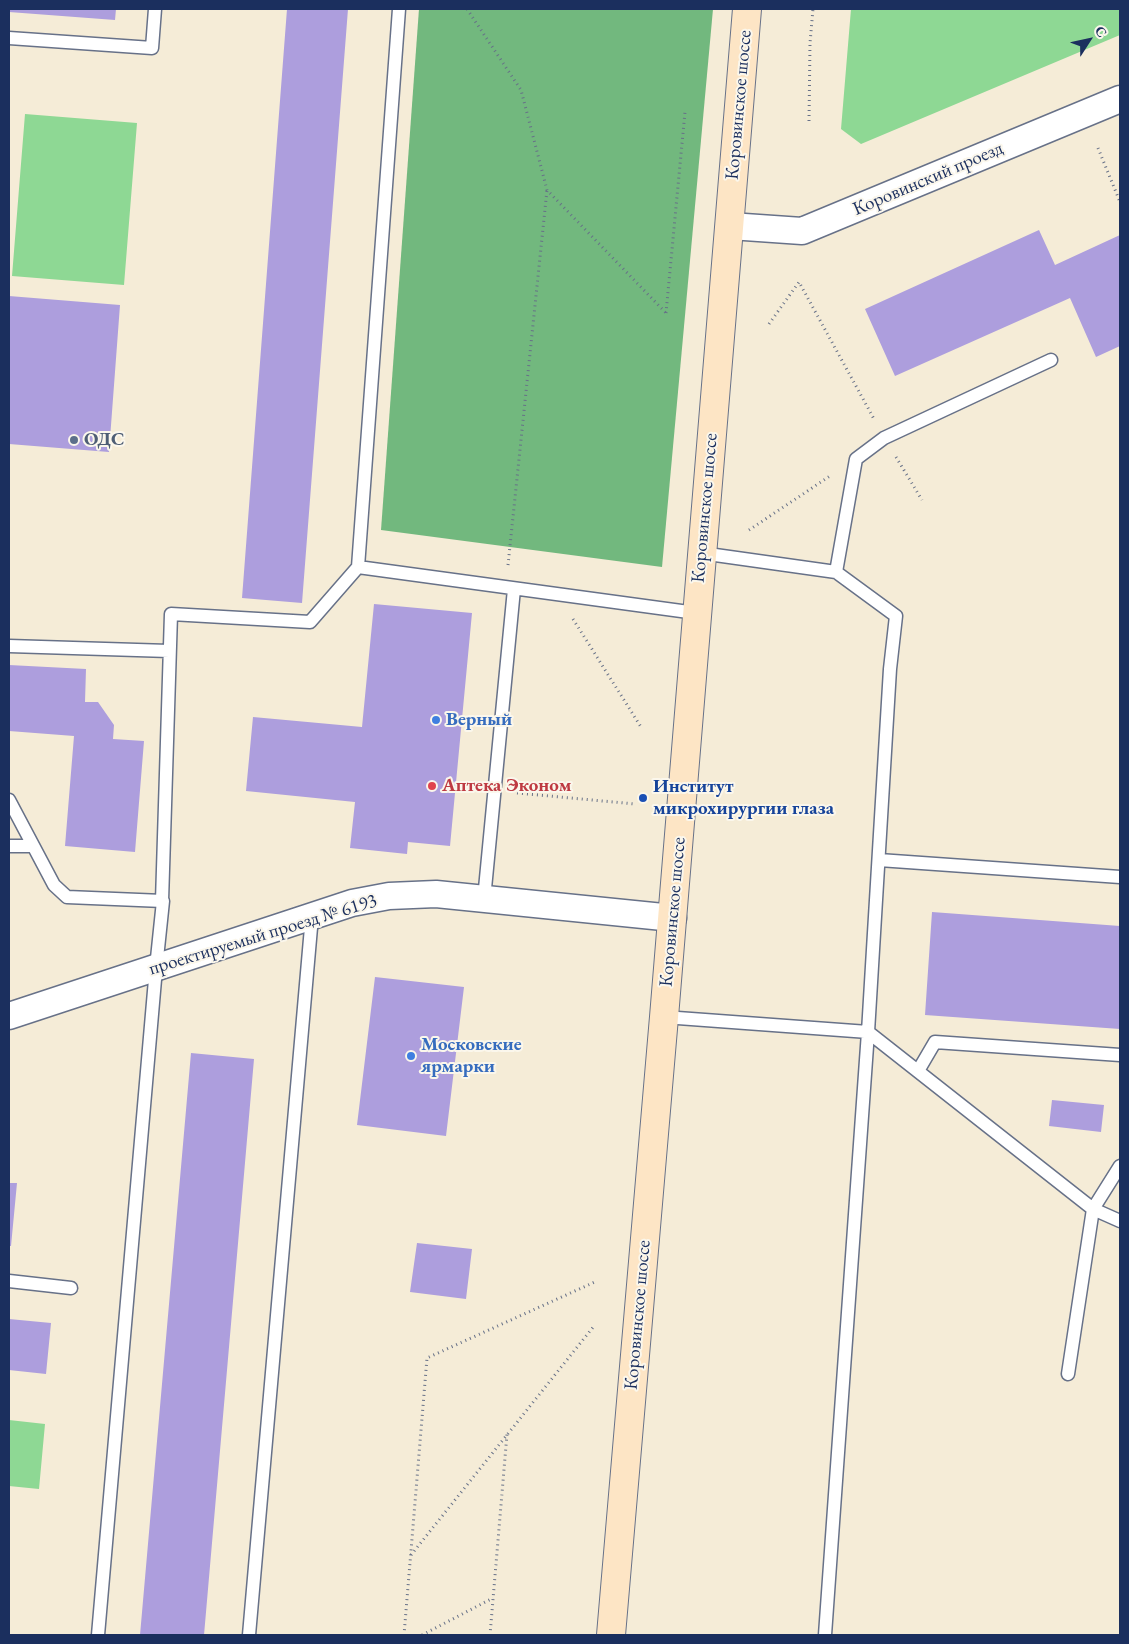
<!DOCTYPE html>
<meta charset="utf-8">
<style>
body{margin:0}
#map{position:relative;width:1129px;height:1644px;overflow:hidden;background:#f5ecd7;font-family:"EB Garamond",serif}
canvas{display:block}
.frame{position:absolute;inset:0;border:10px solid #1b2f5e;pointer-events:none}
.north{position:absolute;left:1064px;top:15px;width:50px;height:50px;-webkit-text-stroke:4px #fbf7ec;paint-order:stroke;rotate:55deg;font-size:14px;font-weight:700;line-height:20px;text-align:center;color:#1b2f5e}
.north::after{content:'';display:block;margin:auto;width:18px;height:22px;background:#1b2f5e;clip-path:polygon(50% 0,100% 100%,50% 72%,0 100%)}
</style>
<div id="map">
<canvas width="1129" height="1644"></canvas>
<div class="frame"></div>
<div class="north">С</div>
</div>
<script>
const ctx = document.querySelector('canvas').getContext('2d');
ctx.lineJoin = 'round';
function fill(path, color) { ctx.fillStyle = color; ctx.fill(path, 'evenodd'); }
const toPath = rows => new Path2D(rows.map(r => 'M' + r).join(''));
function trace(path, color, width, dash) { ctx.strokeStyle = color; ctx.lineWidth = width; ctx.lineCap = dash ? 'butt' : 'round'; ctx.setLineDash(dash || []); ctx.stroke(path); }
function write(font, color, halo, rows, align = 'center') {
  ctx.font = font + ' "EB Garamond",serif'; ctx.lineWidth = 4; ctx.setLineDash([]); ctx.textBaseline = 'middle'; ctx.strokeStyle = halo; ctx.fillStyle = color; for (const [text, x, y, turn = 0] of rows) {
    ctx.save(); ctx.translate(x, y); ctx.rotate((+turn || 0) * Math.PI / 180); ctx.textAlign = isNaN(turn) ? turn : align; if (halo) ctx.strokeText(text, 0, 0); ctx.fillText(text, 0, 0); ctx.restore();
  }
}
fill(toPath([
 [851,9,1120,9,1120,35,861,144,841,129],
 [25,114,137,123,124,285,12,276],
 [9,1420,45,1424,39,1489,9,1486]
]), '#8ed894');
fill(toPath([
 [419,9,713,9,662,567,381,530]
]), '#72b87e');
fill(toPath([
 [9,9,116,9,115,20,9,12],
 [287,9,348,9,302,603,242,598],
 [1039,230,1055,265,1120,235,1120,346,1096,357,1070,298,895,376,865,309],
 [9,296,120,305,109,452,9,444],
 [374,604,472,613,450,846,408,842,407,854,350,848,355,802,246,791,253,717,362,727],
 [9,665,86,669,85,702,98,702,114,725,113,739,144,741,135,852,65,846,74,736,9,731],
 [932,912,1120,926,1120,1029,925,1015],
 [375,977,464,987,446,1136,357,1125],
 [191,1053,254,1059,204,1635,140,1635],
 [1052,1100,1104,1105,1101,1132,1049,1126],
 [9,1183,17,1183,11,1246,9,1246],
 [417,1243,472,1249,466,1299,410,1292],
 [9,1319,51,1323,46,1374,9,1370]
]), '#ad9edd');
const service = toPath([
 [9,38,152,48,155,9],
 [701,553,836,572,896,616,890,669,868,1032,825,1635],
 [358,567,696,613],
 [836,572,856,459,884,438,1051,360],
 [9,646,169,651],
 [9,800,54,885,67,897,163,901],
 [9,846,33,846],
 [879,860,1120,877],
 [484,899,514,589],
 [664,1017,868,1032,1093,1209,1120,1221],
 [918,1071,935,1042,1120,1055],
 [9,1281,71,1288],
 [1068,1374,1093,1209,1120,1166],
 [98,1635,156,968,163,901,162,901,171,614,310,622,358,567,399,9],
 [249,1635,312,916]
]);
const minor = toPath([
 [730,226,802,231,1120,99],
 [9,1016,352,903,389,896,436,894,673,918]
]);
const secondary = toPath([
 [611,1635,664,1017,747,9]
]);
trace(service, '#677188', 15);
trace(minor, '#677188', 29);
trace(secondary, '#677188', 30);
trace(toPath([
 [467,9,521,90,547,190,666,313],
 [809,121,810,43,813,9],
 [1098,148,1120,202],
 [666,313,685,112],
 [769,324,799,282,874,419],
 [896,457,922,500],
 [749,530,830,476],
 [508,565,547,190],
 [573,619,641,727],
 [517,793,635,804],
 [411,1555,594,1326],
 [404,1635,427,1358,597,1281],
 [422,1635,493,1598],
 [490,1635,507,1434]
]), '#677188', 3, [1, 4]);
trace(service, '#fff', 12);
trace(minor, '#fff', 26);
trace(secondary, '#fde5c5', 28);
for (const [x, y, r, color] of [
 [74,440,5,"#5c6f8a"],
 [436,720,5,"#3f7fe0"],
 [432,786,5,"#e0444e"],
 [643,798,5,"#1a4fb4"],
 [411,1056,5,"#3f7fe0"]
]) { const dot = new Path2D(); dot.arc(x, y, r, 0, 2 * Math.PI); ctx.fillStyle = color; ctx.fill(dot); trace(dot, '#fbf7ec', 2); }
write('19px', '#1b2f5e', '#fbf7ec', [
 ["Коровинское шоссе",739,105,-85],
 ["Коровинский проезд",928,179,-23],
 ["Коровинское шоссе",705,508,-85],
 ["Коровинское шоссе",673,912,-85],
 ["проектируемый проезд № 6193",263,935,-17],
 ["Коровинское шоссе",638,1315,-85]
]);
write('bold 19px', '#4e5e75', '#fbf7ec', [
 ["ОДС",84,440]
], 'left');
write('bold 19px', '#366cbe', '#fbf7ec', [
 ["Верный",446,720],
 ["Московские",421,1045],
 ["ярмарки",421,1067]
], 'left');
write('bold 19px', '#be3a42', '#fbf7ec', [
 ["Аптека Эконом",442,786]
], 'left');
write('bold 19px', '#164399', '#fbf7ec', [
 ["Институт",653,787],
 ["микрохирургии глаза",653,809]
], 'left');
</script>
